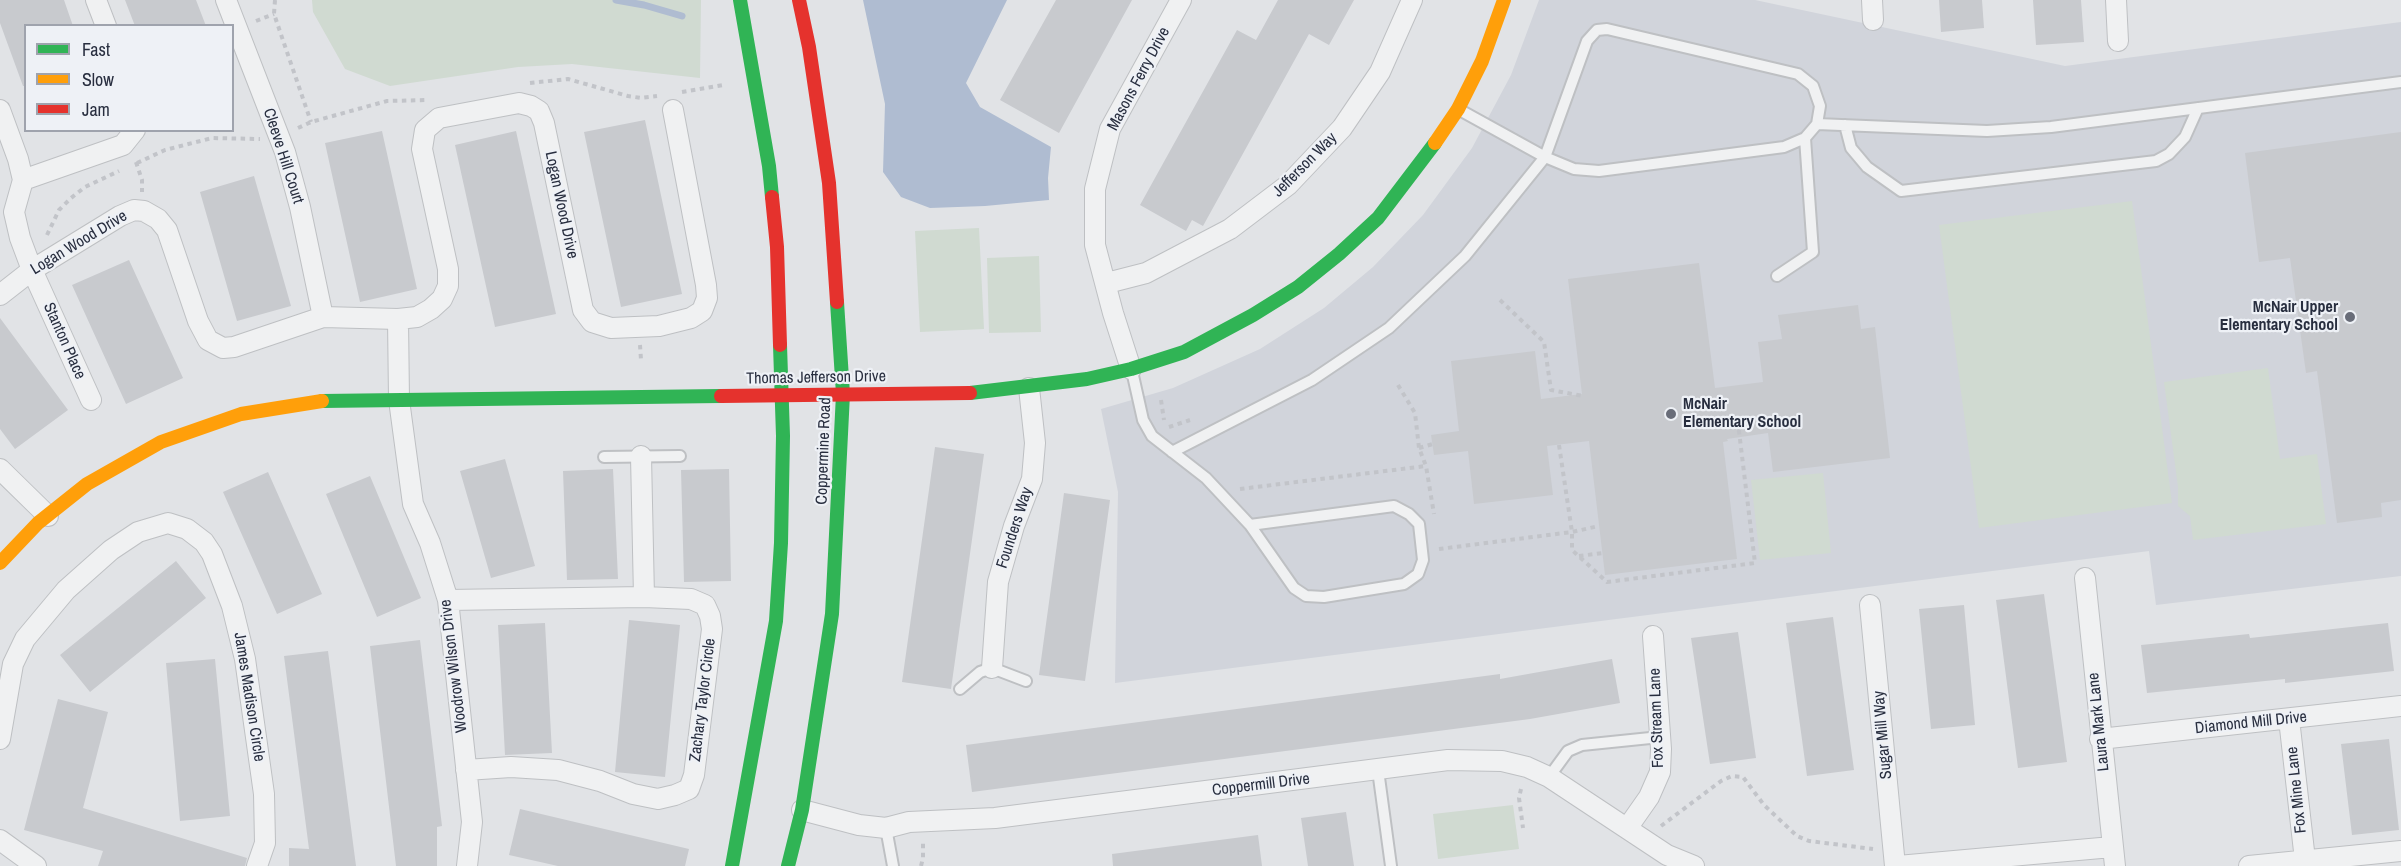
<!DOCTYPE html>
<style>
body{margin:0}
#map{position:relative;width:2401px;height:866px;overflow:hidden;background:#e1e3e6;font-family:"Archivo Narrow",sans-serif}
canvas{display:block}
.legend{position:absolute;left:24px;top:24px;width:210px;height:108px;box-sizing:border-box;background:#eef1f6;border:2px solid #9fa3ad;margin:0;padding:8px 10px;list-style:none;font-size:18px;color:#282e3f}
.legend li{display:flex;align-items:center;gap:12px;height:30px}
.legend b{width:30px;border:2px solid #9fa3ad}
</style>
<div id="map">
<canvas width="2401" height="866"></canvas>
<ul class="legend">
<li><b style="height:8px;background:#30b455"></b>Fast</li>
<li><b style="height:8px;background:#ff9f0a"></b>Slow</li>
<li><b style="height:8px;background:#e5322d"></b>Jam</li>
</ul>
</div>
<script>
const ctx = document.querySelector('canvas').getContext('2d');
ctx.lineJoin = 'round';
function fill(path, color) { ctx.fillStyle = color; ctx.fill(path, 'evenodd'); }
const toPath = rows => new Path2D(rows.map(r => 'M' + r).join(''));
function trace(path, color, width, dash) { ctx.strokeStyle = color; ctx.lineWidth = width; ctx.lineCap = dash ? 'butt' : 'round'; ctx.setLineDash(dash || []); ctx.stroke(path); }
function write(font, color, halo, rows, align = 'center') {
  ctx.font = font + ' "Archivo Narrow",sans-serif'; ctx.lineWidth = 4.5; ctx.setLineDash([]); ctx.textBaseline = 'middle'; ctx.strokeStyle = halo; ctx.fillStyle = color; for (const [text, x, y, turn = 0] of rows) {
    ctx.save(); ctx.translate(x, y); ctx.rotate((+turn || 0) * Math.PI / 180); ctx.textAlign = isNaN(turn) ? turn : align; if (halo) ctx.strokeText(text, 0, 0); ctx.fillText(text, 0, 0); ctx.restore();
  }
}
fill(toPath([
 [1539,0,1755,0,2065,66,2401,22,2401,576,2156,605,2149,551,1115,683,1118,492,1101,409,1173,388,1260,349,1324,308,1373,267,1423,215,1472,148,1511,75]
]), '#d1d4db');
fill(toPath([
 [312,0,701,0,700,78,572,64,518,67,390,86,345,69,313,12],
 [2132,201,2172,503,1979,528,1939,225],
 [979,228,984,329,920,332,915,231],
 [1039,256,1041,332,989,333,987,258],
 [2268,368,2280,459,2317,454,2326,524,2193,540,2190,516,2178,506,2178,487,2164,382],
 [1823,473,1831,553,1760,560,1751,480],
 [1513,805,1519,849,1438,859,1433,814]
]), '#d0dad1');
fill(toPath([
 [863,0,1007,0,966,83,980,107,1051,147,1048,178,1049,200,985,206,930,208,901,197,883,172,885,104]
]), '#afbcd1');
trace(toPath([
 [616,0,644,5,682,16]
]), '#afbcd1', 7);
fill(toPath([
 [0,0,64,0,73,26,26,26,26,86,23,86,0,23],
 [125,0,196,0,206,26,135,26],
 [1056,0,1132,0,1059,133,1000,100],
 [1278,0,1354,0,1329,45,1309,34,1203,226,1192,220,1186,231,1140,205,1237,30,1256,40],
 [1939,0,1982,0,1984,28,1941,32],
 [2033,0,2081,0,2084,42,2036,45],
 [645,120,682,294,621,307,584,132],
 [382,131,417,289,360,302,325,143],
 [516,131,556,314,495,327,455,145],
 [2401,132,2401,500,2381,503,2382,517,2337,523,2317,371,2306,373,2290,258,2259,262,2245,153],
 [254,176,291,306,237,321,200,192],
 [129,260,183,378,126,404,72,285],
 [1699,263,1715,388,1763,382,1758,342,1782,339,1778,315,1858,305,1861,329,1875,327,1890,458,1773,472,1768,433,1727,439,1728,441,1723,442,1737,559,1605,575,1589,441,1547,446,1553,495,1474,504,1468,451,1434,455,1431,435,1459,431,1451,361,1535,351,1541,399,1582,394,1568,279],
 [0,318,68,410,15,449,0,429],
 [935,447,984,454,951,689,902,682],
 [505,459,535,566,491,578,460,471],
 [613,469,618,579,567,580,563,471],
 [729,469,731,581,684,582,681,470],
 [268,472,322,594,277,614,223,492],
 [370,476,421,598,377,617,326,494],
 [1064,493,1110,500,1085,681,1039,675],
 [176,561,206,598,90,692,60,655],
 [2044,594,2067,762,2018,768,1996,600],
 [1964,605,1975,725,1931,729,1919,609],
 [1833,617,1854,770,1807,776,1786,623],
 [629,620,680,625,665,777,615,772],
 [545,623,552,753,505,755,498,625],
 [2388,623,2394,671,2285,683,2285,679,2147,693,2141,645,2249,634,2250,638],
 [1738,632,1756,758,1710,764,1691,638],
 [420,640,442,826,437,827,437,866,396,866,370,646],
 [328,651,356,866,289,866,289,848,309,849,284,656],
 [215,659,230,816,180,821,166,663],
 [1612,659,1620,703,1530,719,972,792,966,745,1500,674,1500,679],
 [58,699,108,712,83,808,247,858,245,866,98,866,103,851,24,830],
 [2389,739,2399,830,2352,835,2341,744],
 [520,809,689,849,685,866,558,866,509,855],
 [1346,812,1354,866,1308,866,1301,818],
 [1258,835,1262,866,1113,866,1112,854]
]), '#c8cace');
const lane = toPath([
 [1817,124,1987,131,2051,127,2401,82],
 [1845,125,1851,148,1867,167,1901,191,2156,161,2169,154,2185,137,2198,108],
 [1777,276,1813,252,1805,138],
 [1132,371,1143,420,1152,436,1206,478,1250,525,1294,588,1306,596,1324,597,1404,584,1418,574,1423,560,1419,524,1409,514,1394,506,1250,525],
 [1172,452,1312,380,1389,328,1465,256,1545,157,1587,41,1597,30,1607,29,1798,74,1813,86,1820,106,1817,124,1805,138,1784,147,1599,171,1574,169,1545,157,1458,109],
 [604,457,680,456],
 [960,689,980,672,992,668,1026,681],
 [1378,770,1391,866],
 [1549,777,1568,751,1582,745,1660,737],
 [886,828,893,866]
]);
const street = toPath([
 [96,0,106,26],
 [226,0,285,152,300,207,323,317],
 [1872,0,1873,20],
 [2116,0,2118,41],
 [0,110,18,159,23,180,14,212,20,238,32,270,91,400],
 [23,180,123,145,135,130],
 [1107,283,1146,273,1230,229,1288,185,1342,128,1380,72,1412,0],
 [0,295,32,270,120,216,134,210,144,211,158,219,167,230,198,321,208,340,223,348,234,347,323,317,398,319,417,317,431,309,442,299,448,286,448,269,422,149,425,130,439,118,519,103,531,106,539,111,544,123,583,310,592,322,611,328,659,326,691,318,702,311,707,298,706,285,673,110],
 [398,319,399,400,413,504,430,543,448,600,472,822,467,866],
 [1131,369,1113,313,1095,245,1095,189,1110,129,1181,0],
 [641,456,644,597],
 [0,469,48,516],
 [2085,578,2115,866],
 [448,600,644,597,691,599,705,605,710,616,712,629,694,775,689,789,675,795,658,799,633,794,600,781,558,770,511,767,466,770],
 [1870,605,1895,866],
 [992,668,998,582,1014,526,1032,479,1035,443,1029,388],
 [2289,719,2305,860],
 [0,739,13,664,25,639,66,590,111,550,138,532,168,523,187,529,204,542,212,554,232,606,245,659,264,794,265,843,257,866],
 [2100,739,2401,706],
 [802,810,859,825,886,828,909,822,995,818,1448,760,1502,761,1527,767,1549,777,1667,855,1694,866],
 [1628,827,1649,797,1660,772,1661,749,1653,636],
 [0,840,36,866],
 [1898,866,2112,847],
 [2249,866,2401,851]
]);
trace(lane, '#bec0c3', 14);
trace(street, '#bec0c3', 22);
trace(toPath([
 [275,0,274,14,311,122],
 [256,21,274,14],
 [530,83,568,79,628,96,641,98,657,96],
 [682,92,723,85],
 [298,128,311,122,387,101,428,100],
 [136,162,142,180,142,192],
 [137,163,165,150,212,138,260,139],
 [47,235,59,210,71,198,85,187,119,171],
 [1500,300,1544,342,1551,390,1583,396],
 [640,345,641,360],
 [1398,385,1415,413,1419,448,1426,466,1434,514],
 [1161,400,1164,420],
 [1169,427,1190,420],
 [1559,445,1572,532,1572,550,1607,582,1755,563,1738,423],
 [1419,448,1433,444],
 [1240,489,1426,466],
 [1439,549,1572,532,1599,526],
 [1579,556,1603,553],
 [1521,789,1519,798,1523,828],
 [1661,826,1721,781,1732,776,1743,777,1764,805,1797,836,1809,841,1873,849],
 [921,866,923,858,923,840]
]), '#c2c4c9', 4, [4.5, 4.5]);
trace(lane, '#f0f1f2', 10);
trace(street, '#f0f1f2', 20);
trace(toPath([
 [740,0,769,166,772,197],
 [970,393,1087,379,1131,369,1184,352,1253,315,1298,287,1339,254,1378,218,1435,143],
 [322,401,721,396],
 [732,866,776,621,781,543,783,436,780,345],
 [788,866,802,810,832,614,843,394,837,302]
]), '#30b455', 14);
trace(toPath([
 [1435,143,1458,109,1482,61,1504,0],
 [0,563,38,523,87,484,161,442,241,414,322,401]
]), '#ff9f0a', 14);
trace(toPath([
 [799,0,809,47,829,183,837,302],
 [772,197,777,247,780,345],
 [721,396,970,393]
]), '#e5322d', 14);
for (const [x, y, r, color] of [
 [2350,317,6,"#696d79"],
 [1671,414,6,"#696d79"]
]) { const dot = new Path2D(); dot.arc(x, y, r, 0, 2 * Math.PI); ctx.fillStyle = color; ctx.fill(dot); trace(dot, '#eef1f6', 2); }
write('16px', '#282e3f', '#eef1f6', [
 ["Masons Ferry Drive",1139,79,-62],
 ["Cleeve Hill Court",283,156,72],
 ["Jefferson Way",1305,165,-45],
 ["Logan Wood Drive",561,205,78],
 ["Logan Wood Drive",79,243,-31],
 ["Stanton Place",64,341,66],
 ["Thomas Jefferson Drive",816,378,-1],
 ["Coppermine Road",824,451,-88],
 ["Founders Way",1015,528,-72],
 ["Woodrow Wilson Drive",454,666,-97],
 ["James Madison Circle",249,697,81],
 ["Zachary Taylor Circle",703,700,-83],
 ["Fox Stream Lane",1657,718,-92],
 ["Laura Mark Lane",2099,722,-96],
 ["Diamond Mill Drive",2251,723,-6],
 ["Sugar Mill Way",1883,735,-95],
 ["Coppermill Drive",1261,785,-7],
 ["Fox Mine Lane",2297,790,-96]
]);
write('bold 16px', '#282e3f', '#eef1f6', [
 ["McNair Upper",2338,308],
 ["Elementary School",2338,326],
 ["McNair",1683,405,"left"],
 ["Elementary School",1683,423,"left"]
], 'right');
</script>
